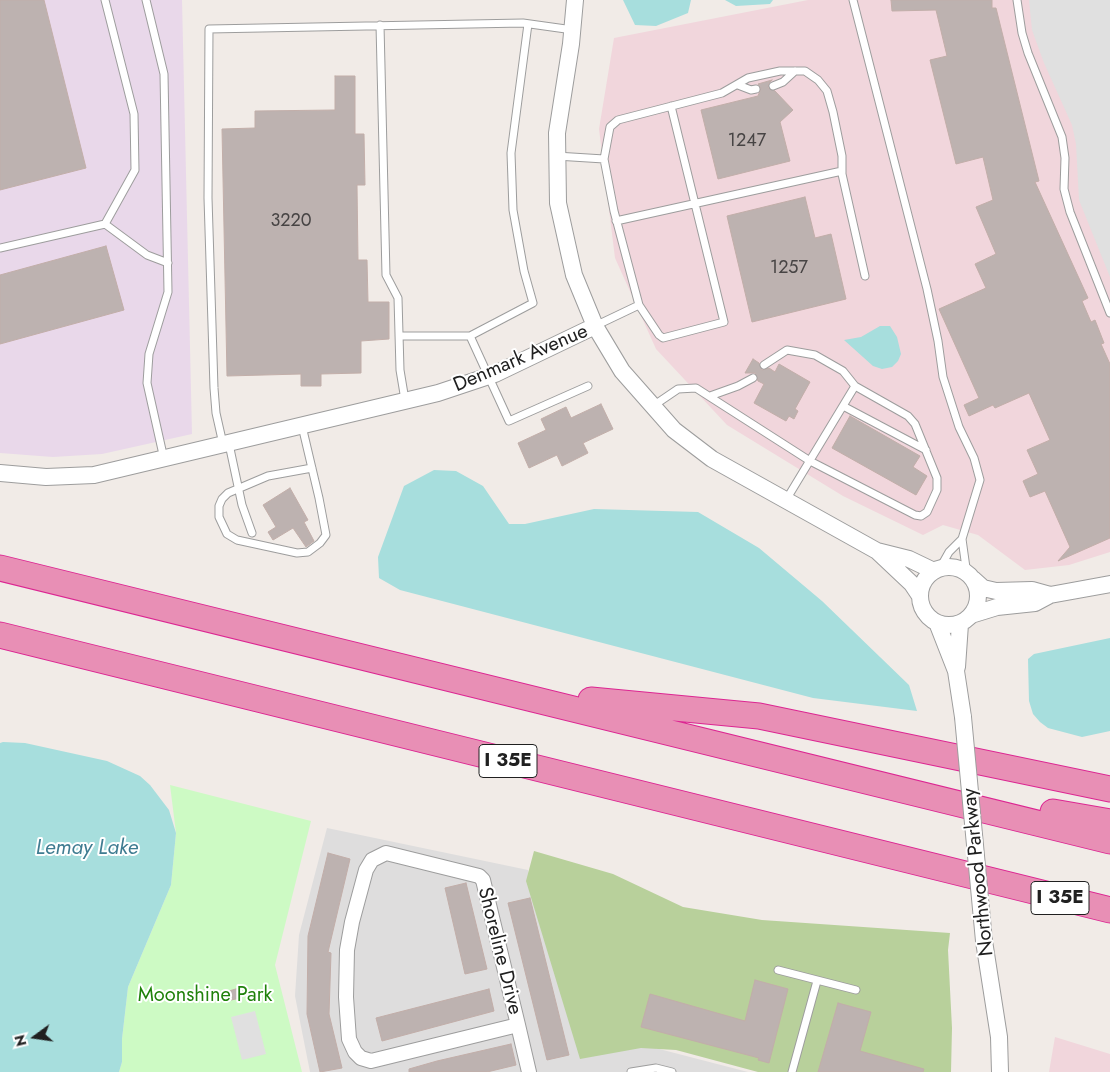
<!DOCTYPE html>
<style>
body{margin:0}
#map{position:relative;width:1110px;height:1072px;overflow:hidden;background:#f1ebe7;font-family:Jost,sans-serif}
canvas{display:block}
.north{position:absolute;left:10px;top:1012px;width:50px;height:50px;-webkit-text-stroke:4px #fff;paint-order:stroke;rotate:256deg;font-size:14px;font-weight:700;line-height:20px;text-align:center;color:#202020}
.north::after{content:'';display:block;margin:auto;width:18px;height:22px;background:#202020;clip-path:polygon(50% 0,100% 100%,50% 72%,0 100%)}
</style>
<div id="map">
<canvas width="1110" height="1072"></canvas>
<div class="north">N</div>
</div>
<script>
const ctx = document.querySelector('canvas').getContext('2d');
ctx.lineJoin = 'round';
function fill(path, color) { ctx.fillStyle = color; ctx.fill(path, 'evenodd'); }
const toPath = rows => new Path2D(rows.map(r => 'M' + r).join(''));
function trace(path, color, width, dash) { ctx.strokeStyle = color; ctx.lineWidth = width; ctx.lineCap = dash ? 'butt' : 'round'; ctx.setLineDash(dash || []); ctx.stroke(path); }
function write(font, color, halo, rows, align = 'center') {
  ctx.font = font + ' Jost,sans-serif'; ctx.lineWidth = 4; ctx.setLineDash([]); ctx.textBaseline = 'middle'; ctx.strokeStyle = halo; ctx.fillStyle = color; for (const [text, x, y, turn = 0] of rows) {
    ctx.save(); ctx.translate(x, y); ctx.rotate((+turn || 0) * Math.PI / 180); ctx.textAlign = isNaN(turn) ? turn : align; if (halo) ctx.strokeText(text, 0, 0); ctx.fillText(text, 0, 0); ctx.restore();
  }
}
fill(toPath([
 [327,828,528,870,582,1055,636,1043,748,1072,310,1072,295,996,299,935]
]), '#dedddd');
fill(toPath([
 [808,0,1110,0,1110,552,1069,565,1025,570,978,535,943,525,923,535,843,496,727,425,656,349,615,258,599,129,614,38],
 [1055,1037,1110,1054,1110,1072,1049,1072]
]), '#f1d6dc');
fill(toPath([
 [0,0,182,0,192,434,102,454,53,457,0,453]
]), '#e9d8ea');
fill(toPath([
 [534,851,613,874,683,907,762,920,950,933,948,950,952,1028,951,1072,758,1072,676,1050,641,1048,580,1059,526,881]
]), '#b8d09b');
fill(toPath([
 [170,785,311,821,275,965,302,1072,119,1072,122,1062,122,1039,128,987,171,885,176,833]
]), '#cdfac4');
fill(toPath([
 [1029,0,1110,0,1110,277,1079,200,1076,144,1072,125,1044,63,1032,30],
 [255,1011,266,1054,242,1060,231,1017]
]), '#e0e0e0');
fill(toPath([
 [623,0,691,0,688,13,656,26,635,25],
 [725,0,773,0,770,4,736,6],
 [880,326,890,326,897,337,901,354,898,361,892,367,882,369,873,366,844,340,861,337],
 [434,470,456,471,483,486,509,524,525,524,594,509,698,512,759,548,822,601,909,685,917,711,813,698,400,590,379,578,378,557,404,486],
 [1110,638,1110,731,1082,737,1048,728,1040,722,1033,714,1029,701,1028,659,1034,654],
 [3,742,25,743,107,761,140,776,150,785,169,810,176,833,171,885,128,987,122,1039,122,1062,119,1072,0,1072,0,743]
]), '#a7dedd');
const building = toPath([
 [0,0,44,0,86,168,0,190,0,0],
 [891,0,992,0,992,8,996,8,1039,181,1035,182,1088,298,1082,301,1091,322,1095,320,1104,343,1101,344,1110,364,1110,538,1058,561,1070,547,1045,491,1030,497,1023,481,1038,474,1027,450,1050,440,1029,393,995,408,993,405,969,416,964,405,979,398,939,309,986,288,975,264,996,254,976,207,993,200,983,157,956,164,930,60,947,56,936,10,892,11,891,0],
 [335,76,355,76,355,134,364,134,365,185,357,185,358,260,367,260,368,302,389,302,389,339,361,341,361,373,321,374,321,386,301,386,301,374,227,376,222,129,255,128,255,111,335,110,335,76],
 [772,80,769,83,768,88,775,91,793,110,780,122,790,161,718,179,701,110,758,96,761,88,758,84,772,80],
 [805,197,815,238,831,234,846,299,752,322,727,216,805,197],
 [106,246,124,310,0,344,0,275,106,246],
 [753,359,759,363,762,370,769,368,775,372,779,364,810,382,795,409,798,411,794,419,789,416,786,421,754,403,764,384,758,381,755,373,745,373,753,359],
 [601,404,613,429,583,443,588,453,562,466,557,455,529,468,518,443,546,430,541,419,566,407,571,418,601,404],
 [850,416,920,456,913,467,927,476,916,495,832,448,850,416],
 [290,488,308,520,304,522,314,541,306,547,293,528,273,540,268,532,276,527,263,505,290,488],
 [328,853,350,859,328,952,331,953,329,1014,342,1068,320,1072,307,1014,308,936,328,853],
 [466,883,487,969,465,974,445,888,466,883],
 [530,898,569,1055,547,1060,508,903,530,898],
 [755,980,788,989,769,1063,758,1060,759,1058,641,1027,650,994,745,1021,755,980],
 [239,988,241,998,231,1000,229,991,239,988],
 [489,989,494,1011,382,1041,376,1018,489,989],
 [838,1003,871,1012,860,1051,924,1069,923,1072,818,1072,838,1003],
 [511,1044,516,1065,487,1072,409,1072,409,1069,437,1061,511,1044]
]);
fill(building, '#bdb2b0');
trace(building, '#c2aea9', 1);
const service = toPath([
 [146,0,164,74,168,292,149,354,147,383,164,459],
 [853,0,927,289,938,341,943,377,959,427,974,458,980,480,962,539,967,575],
 [1017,0,1022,33,1028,53,1062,137,1065,158,1064,189,1070,212,1110,313],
 [380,25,386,275,398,298,400,370,405,400],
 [738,85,751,90,756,89],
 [773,86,783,82,795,71],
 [671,106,724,322,663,338,659,335,639,305,614,211,604,159,610,127,618,120,722,93,748,78,780,71,805,71,818,80,827,91,833,112,842,156,842,174,865,276],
 [556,156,604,159],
 [616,221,842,171],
 [105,224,135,170,134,114,105,0],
 [0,248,105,224,147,255,168,263],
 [595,326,639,305],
 [399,336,470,336,533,303,524,271,513,210,511,153,528,24],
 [470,336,509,421,588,386],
 [710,396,738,386,753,378],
 [653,406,678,389,696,388,810,461,915,515,921,516,927,512,937,490,937,478,915,424,908,416,855,386,843,371,815,355,787,350,764,365],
 [843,406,926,450],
 [302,426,319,498,326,535,320,543,308,552,297,553,237,540,227,534,219,517,219,506,222,499,228,493,268,476,312,468],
 [223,444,216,413,214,388,208,198,209,29,523,23,573,30],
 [229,444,242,505,252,533],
 [786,500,855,386],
 [940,568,949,552,962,539],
 [778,970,856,990],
 [631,1072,656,1068,672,1072],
 [792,1072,817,981]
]);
const minor = toPath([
 [518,1025,371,1061,361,1058,355,1052,349,1039,346,997,347,950,352,922,366,870,372,860,386,853,479,876,483,880,518,1025,529,1072]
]);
const tertiary = toPath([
 [575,0,571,44,557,133,558,203,574,275,595,326,622,371,674,430,712,459,877,551,909,559,934,571],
 [0,473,46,477,94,475,438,393,495,374,595,326],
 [877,551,912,584,920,596],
 '920 596a29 29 0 1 1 58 0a29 29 0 1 1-58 0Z',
 [973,579,983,588,996,591,1032,590,1050,595],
 [971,615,997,607,1035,603,1050,595,1110,584],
 [938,625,956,671,963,717],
 [957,667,960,624],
 [984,941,999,1037,1000,1072]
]);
const motorway = toPath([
 [0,568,1110,841],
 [0,635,1110,910],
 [591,700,759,716,1110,789],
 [1053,812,1110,822]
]);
trace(service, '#9d9d9d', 9);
trace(minor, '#9d9d9d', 16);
trace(tertiary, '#9d9d9d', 18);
trace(motorway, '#dc2692', 27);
trace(service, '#fff', 7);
trace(minor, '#fff', 14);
trace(tertiary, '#fff', 16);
trace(motorway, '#e88fb5', 25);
const tertiaryBridge = toPath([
 [963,717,984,941]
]);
trace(tertiaryBridge, '#9d9d9d', 18, []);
trace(tertiaryBridge, '#fff', 16);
write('18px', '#474444', null, [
 ["1247",747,142],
 ["3220",291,222],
 ["1257",789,269]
]);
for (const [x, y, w] of [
 [508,761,58],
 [1060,898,58]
]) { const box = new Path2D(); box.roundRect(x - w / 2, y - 16.5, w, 33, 4); ctx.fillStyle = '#fff'; ctx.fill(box); trace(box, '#202020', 1); }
write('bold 19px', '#202020', null, [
 ["I 35E",508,761],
 ["I 35E",1060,898]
]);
write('20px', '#202020', '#fff', [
 ["Denmark Avenue",521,359,-23],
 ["Northwood Parkway",979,872,-96],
 ["Shoreline Drive",499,951,76]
]);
write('20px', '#1f810b', '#fff', [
 ["Moonshine Park",205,996]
]);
write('italic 21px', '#3f7c91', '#fff', [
 ["Lemay Lake",87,849]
]);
</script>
